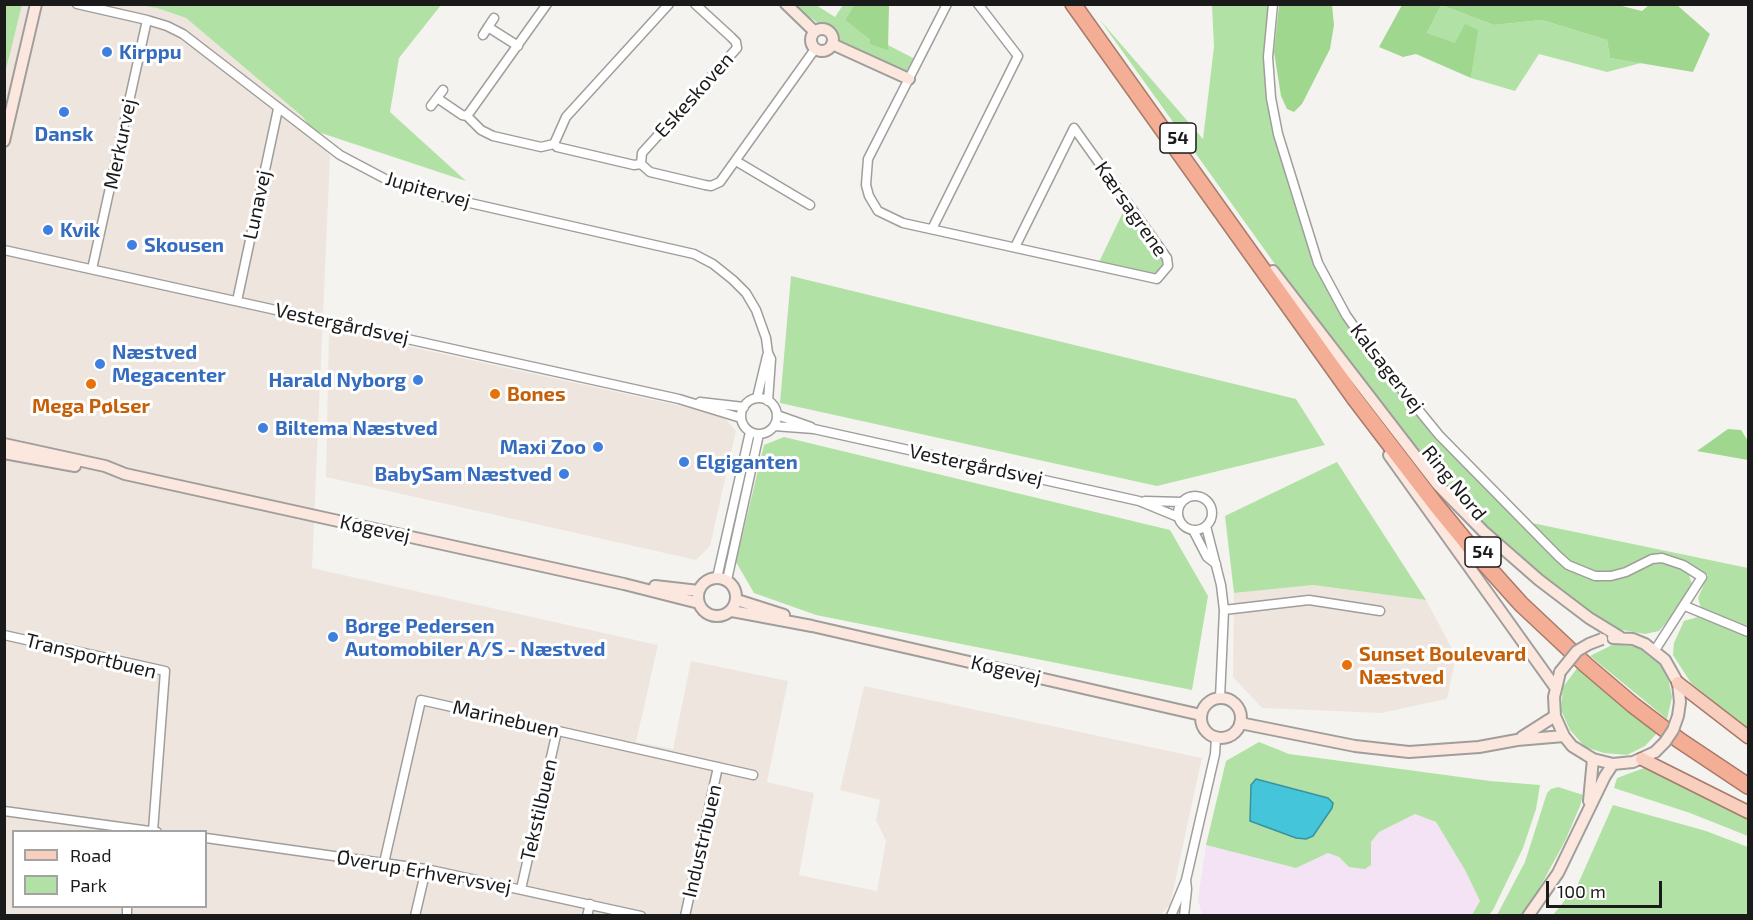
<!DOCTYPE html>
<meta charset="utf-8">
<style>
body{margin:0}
#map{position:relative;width:1753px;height:920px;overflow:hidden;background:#f5f3f0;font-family:"Exo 2",sans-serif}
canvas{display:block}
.frame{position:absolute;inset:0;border:6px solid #1b1a1a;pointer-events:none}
.legend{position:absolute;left:12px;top:830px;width:195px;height:78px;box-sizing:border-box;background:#fff;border:2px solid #a4a3a3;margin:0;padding:8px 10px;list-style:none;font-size:18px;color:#1b1a1a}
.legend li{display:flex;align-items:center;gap:12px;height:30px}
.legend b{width:30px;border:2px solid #a4a3a3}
.scale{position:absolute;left:1546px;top:881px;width:116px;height:27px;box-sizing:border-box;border:3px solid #1b1a1a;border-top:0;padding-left:8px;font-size:18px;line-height:21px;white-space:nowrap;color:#1b1a1a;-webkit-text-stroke:4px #fff;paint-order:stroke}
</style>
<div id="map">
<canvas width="1753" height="920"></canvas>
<div class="frame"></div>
<ul class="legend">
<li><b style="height:8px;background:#f8cebf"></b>Road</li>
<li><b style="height:16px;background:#b1e1a4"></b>Park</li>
</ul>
<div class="scale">100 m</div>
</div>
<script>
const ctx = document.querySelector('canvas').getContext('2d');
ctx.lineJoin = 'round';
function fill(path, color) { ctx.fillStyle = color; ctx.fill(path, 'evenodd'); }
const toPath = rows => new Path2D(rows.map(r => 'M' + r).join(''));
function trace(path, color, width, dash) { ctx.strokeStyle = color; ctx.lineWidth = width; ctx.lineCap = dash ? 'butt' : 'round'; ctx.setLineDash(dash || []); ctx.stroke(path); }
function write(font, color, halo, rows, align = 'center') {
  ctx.font = font + ' "Exo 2",sans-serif'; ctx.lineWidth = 6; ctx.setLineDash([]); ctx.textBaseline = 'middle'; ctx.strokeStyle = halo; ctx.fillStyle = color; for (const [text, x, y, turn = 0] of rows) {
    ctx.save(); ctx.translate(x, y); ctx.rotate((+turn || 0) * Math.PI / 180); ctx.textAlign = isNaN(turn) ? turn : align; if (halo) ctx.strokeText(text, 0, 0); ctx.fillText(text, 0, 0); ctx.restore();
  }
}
fill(toPath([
 [139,4,157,8,186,18,303,117,330,156,312,568,658,645,636,742,673,749,691,661,788,681,767,782,814,793,799,875,877,891,886,841,876,820,880,800,840,790,864,686,1202,758,1170,905,1159,916,5,915,4,73,22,5],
 [14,832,206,832,206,906,14,906],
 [329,329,722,415,736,431,710,546,696,560,326,477],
 [1313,585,1426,600,1456,656,1447,699,1381,713,1262,708,1233,677,1234,593]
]), '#eee6de');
fill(toPath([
 [1415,813,1436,822,1465,870,1480,901,1472,915,1202,916,1198,899,1206,845,1296,868,1328,853,1339,857,1349,867,1371,865,1371,842,1379,832]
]), '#f4e3f5');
fill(toPath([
 [5,4,22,5,5,73,4,73],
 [139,5,441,5,399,58,390,112,466,181,312,130,303,117,186,18,157,8],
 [792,5,816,5,835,17,843,5,854,5,845,20,870,40,869,44,888,49,888,45,915,59,908,75,839,41,837,32,830,25,818,23],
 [1212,5,1271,5,1268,101,1315,265,1343,318,1437,439,1554,559,1575,573,1594,579,1653,562,1672,563,1688,572,1692,584,1677,610,1659,631,1645,634,1611,628,1539,576,1485,528,1438,480,1277,267,1100,20,1203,139,1214,47],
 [1441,5,1494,25,1542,20,1607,40,1610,58,1641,63,1607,72,1539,54,1515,91,1471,78,1477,30,1456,44,1427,33],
 [1125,208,1164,258,1165,265,1155,275,1099,262],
 [791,276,1296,399,1325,445,1157,486,780,403],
 [784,437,1170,530,1208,596,1192,690,816,615,754,593,736,562,764,445],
 [1337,462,1426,600,1313,585,1234,593,1225,516],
 [1532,523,1748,568,1748,626,1701,608,1698,598,1708,575,1676,558,1663,555,1612,572,1594,572,1583,568,1560,555],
 [1698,617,1748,636,1748,729,1691,683,1673,655,1674,643,1684,621],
 [1614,644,1636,647,1655,657,1668,677,1672,697,1667,719,1590,656],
 [1578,667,1659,731,1645,746,1627,755,1604,753,1585,747,1570,730,1561,710,1563,687],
 [1259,742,1289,754,1490,781,1540,785,1536,809,1523,848,1493,910,1489,915,1472,915,1480,901,1465,870,1436,822,1415,814,1379,832,1371,842,1371,865,1365,869,1349,867,1339,857,1328,853,1296,868,1206,845,1226,761],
 [1257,779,1333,803,1332,808,1322,821,1296,838,1250,821,1251,785],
 [1644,768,1748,817,1748,836,1690,813,1614,788,1617,778],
 [1558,787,1583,795,1580,806,1565,841,1534,898,1521,915,1497,915,1525,862,1547,793,1551,789],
 [1613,805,1706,831,1748,847,1748,915,1553,915,1578,884]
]), '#b1e1a4');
fill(toPath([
 [854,5,889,5,888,50,869,44,870,40,845,20],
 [1279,5,1332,5,1334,25,1330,49,1302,104,1294,112,1287,109,1281,96,1274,52],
 [1402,5,1614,4,1642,11,1649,5,1677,5,1710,34,1693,72,1610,58,1607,40,1542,20,1494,25,1441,5,1427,33,1455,43,1465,24,1478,30,1471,78,1416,54,1403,57,1379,47],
 [1728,429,1741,430,1748,441,1748,460,1697,451]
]), '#9fd78f');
const water = toPath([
 [1256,779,1328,798,1333,803,1332,808,1313,836,1306,839,1296,838,1250,821,1251,785,1256,779]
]);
fill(water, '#44c5da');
trace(water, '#3892a0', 1.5);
const street = toPath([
 [77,4,147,20,167,26,183,34,340,155,393,183,426,193,694,254,713,264,733,280,746,293,756,310,766,338,768,353,771,359,768,401],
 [547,4,467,116,481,130,493,136,541,147,554,144,557,147,634,165,641,164],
 [695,4,731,37,736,42,737,48,642,153,641,164,650,172,705,185,711,186,720,182,815,49],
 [947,4,868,159,866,185,869,196,878,211,903,223,1157,279,1168,266,1167,258,1074,128,1015,247],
 [1273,4,1268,57,1271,98,1278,134,1318,263,1346,315,1377,359,1439,435,1558,556,1568,565,1595,576,1611,576,1626,572,1652,559,1662,558,1683,565,1702,577,1655,650],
 [494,18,488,27,518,46],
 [483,35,488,27],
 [437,98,462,115,467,116],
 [431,106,443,90],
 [554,144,566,117,669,4],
 [736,161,810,205],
 [932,229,1018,56,978,4],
 [4,250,679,399,741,418],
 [92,269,147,20],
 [237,301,278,109],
 [757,398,767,356],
 '741 416a18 18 0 1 1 36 0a18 18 0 1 1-36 0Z',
 [700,402,744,407],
 [777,415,811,427],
 [774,426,814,429,1139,501,1178,517],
 '1178 513a17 17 0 1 1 34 0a17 17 0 1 1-34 0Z',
 [1145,501,1182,502],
 [1206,526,1221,585,1224,610,1220,698],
 [1193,530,1207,557,1216,564],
 [717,578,750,432],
 [727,580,759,434],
 [1685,606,1748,632],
 [1224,610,1309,600,1380,611],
 [4,635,165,671,153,831],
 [4,811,157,832],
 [206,838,426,869,641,916],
 [384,863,421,700,753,775],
 [521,889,557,731],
 [127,916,127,906],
 [415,916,426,869],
 [587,916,590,904],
 [685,916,718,767],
 [1171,916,1186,880,1215,754,1216,738],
 [1184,916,1187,889,1186,880]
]);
const secondary = toPath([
 [786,4,814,31],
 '811 40a11 11 0 1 1 22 0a11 11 0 1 1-22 0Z',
 [832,44,909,79],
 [4,141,36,4],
 [1273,271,1437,484,1483,531,1539,580,1589,618,1620,637],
 [4,444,105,466,125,474,624,584,699,603],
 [4,453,75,466],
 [1389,455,1555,687],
 '698 597a19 19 0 1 1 38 0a19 19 0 1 1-38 0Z',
 [655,586,699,591],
 [737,600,784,615],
 [732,611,812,626,1201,715],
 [1613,638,1633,639,1645,644,1665,660,1678,683,1680,702],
 [1560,672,1554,697,1555,716,1564,736,1572,746,1593,759,1613,764,1633,762,1655,752],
 '1201 718a20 20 0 1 1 40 0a20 20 0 1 1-40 0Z',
 [1240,723,1355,746,1409,752,1479,747,1517,740,1564,736],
 [1522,737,1555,716],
 [1589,801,1593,759],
 [1528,916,1558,873,1605,776,1613,764]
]);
const primary = toPath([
 [1678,683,1748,737],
 [1642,759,1748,812]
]);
const highway = toPath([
 [1073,4,1355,399,1436,505,1477,555,1521,604,1586,665,1633,705,1679,740,1748,786]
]);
trace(street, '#a09e9b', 11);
trace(secondary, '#a09e9b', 14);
trace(primary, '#a87a6a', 15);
trace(highway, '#a87a6a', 18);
trace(street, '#fff', 8);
trace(secondary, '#fce7df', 10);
trace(primary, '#f8cebf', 12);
trace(highway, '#f4ae95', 15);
const secondaryBridge = toPath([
 [1560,672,1577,651,1589,644,1602,639],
 [1655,752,1665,742,1673,730,1678,716,1680,702]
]);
trace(secondaryBridge, '#a09e9b', 14, []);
trace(secondaryBridge, '#fce7df', 10);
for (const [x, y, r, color] of [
 [107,52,6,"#3f7fe0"],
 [64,112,6,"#3f7fe0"],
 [48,230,6,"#3f7fe0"],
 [132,245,6,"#3f7fe0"],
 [100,364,6,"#3f7fe0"],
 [418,380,6,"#3f7fe0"],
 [91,384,6,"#e8710a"],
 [495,394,6,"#e8710a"],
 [263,428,6,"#3f7fe0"],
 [598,447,6,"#3f7fe0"],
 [684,462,6,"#3f7fe0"],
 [564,474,6,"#3f7fe0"],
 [333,637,6,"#3f7fe0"],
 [1347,665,6,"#e8710a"]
]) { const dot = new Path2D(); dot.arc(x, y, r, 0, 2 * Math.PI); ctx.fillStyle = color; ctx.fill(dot); trace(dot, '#fff', 2); }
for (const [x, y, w] of [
 [1178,138,36],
 [1483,552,36]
]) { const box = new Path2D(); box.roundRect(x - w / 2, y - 15, w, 30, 4.5); ctx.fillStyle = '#fff'; ctx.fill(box); trace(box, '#1b1a1a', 1.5); }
write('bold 18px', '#1b1a1a', null, [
 ["54",1178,138],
 ["54",1483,552]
]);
write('bold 20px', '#366cbe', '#fff', [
 ["Kirppu",119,52],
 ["Dansk",64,134,"center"],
 ["Kvik",60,230],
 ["Skousen",144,245],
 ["Næstved",112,352],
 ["Megacenter",112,375],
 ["Harald Nyborg",406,380,"right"],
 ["Biltema Næstved",275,428],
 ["Maxi Zoo",586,447,"right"],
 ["Elgiganten",696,462],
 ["BabySam Næstved",552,474,"right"],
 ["Børge Pedersen",345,626],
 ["Automobiler A/S - Næstved",345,649]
], 'left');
write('20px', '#1b1a1a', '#fff', [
 ["Eskeskoven",694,95,-48],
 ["Merkurvej",120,144,-78],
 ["Jupitervej",428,190,16],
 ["Lunavej",257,205,-78],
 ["Kærsagrene",1131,209,55],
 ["Vestergårdsvej",342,324,12],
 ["Kalsagervej",1387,368,52],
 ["Vestergårdsvej",976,465,12],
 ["Ring Nord",1454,483,51],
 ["Køgevej",375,529,12],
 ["Transportbuen",91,656,14],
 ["Køgevej",1006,670,13],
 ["Marinebuen",506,719,13],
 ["Tekstilbuen",539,810,-77],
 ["Industribuen",702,841,-77],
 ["Øverup Erhvervsvej",424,872,10]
]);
write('bold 20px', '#c56008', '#fff', [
 ["Bones",507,394],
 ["Mega Pølser",91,406,"center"],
 ["Sunset Boulevard",1359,654],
 ["Næstved",1359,677]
], 'left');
</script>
